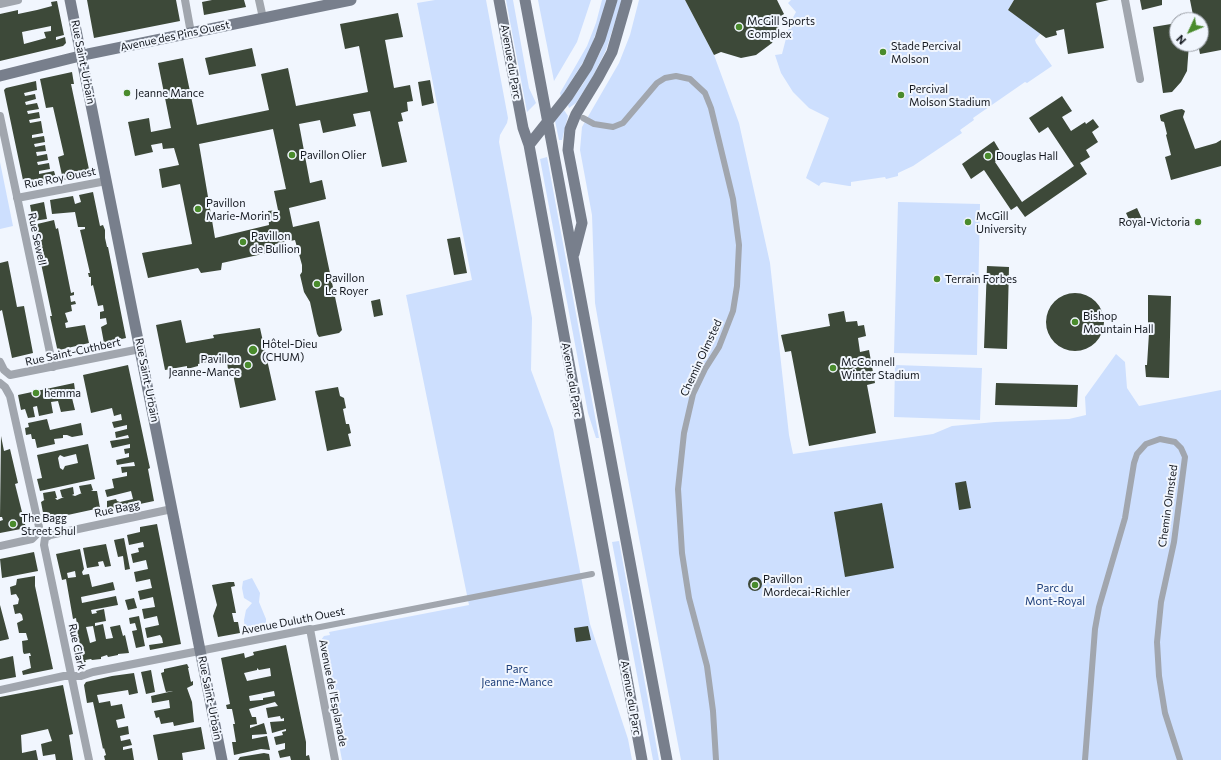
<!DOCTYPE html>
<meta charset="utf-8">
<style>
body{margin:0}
#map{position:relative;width:1221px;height:760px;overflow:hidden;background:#f1f6fe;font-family:Commissioner,sans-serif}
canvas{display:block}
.north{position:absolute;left:1169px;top:12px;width:40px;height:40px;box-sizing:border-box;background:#f1f6fe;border:1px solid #999da5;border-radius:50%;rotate:226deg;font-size:11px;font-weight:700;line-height:16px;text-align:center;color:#14181f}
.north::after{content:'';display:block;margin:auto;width:14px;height:18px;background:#4a8b2d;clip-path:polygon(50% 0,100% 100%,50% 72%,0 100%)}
</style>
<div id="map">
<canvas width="1221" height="760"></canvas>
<div class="north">N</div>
</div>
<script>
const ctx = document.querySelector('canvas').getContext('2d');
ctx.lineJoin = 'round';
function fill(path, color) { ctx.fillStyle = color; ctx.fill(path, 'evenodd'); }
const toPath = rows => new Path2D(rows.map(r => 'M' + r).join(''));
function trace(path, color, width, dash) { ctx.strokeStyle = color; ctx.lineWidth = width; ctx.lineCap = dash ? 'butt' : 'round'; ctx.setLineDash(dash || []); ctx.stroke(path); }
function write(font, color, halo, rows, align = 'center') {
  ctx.font = font + ' Commissioner,sans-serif'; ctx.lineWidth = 4; ctx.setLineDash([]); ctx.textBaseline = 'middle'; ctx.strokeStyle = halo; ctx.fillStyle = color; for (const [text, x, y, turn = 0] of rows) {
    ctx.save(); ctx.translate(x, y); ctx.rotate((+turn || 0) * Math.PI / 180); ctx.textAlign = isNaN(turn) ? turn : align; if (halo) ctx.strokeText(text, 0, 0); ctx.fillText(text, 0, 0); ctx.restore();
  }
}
fill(toPath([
 [435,0,486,0,508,118,507,123,500,135,499,142,532,318,531,370,553,429,590,624,628,739,632,760,342,760,321,650,322,649,321,640,324,636,330,635,329,632,469,605,406,295,472,280,417,3],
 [506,0,513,0,529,88,536,103,527,112],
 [538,0,591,0,577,42,554,81],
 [602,0,606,0,603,13,589,53,561,97,560,93,587,46,596,23],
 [617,0,622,0,606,50,592,78,576,103,569,108,568,105,583,84,601,51],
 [639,0,685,0,714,55,739,123,770,263,789,435,793,454,933,434,952,426,995,422,1069,419,1086,415,1085,397,1116,354,1125,362,1127,388,1139,406,1221,390,1221,760,681,760,599,326,595,303,592,215,580,150,582,127,619,63,630,35],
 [791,0,1014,0,1008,10,1041,33,1035,40,1036,43,1052,66,1027,83,1025,82,973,118,974,120,960,130,962,133,913,166,898,173,898,176,886,179,885,177,851,182,851,186,849,186,824,182,821,183,819,186,806,178,829,118,809,108,793,92,781,73,775,55,782,54,790,23,796,12,788,3],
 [564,110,568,116,562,140,559,140,555,121],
 [547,157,599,438,596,438,588,413,540,159],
 [0,162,13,226,0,229],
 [898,202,980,204,977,355,894,353],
 [895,365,982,368,980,420,894,417],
 [619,541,659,760,653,760,612,542],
 [252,578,260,593,259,602,266,619,266,624,256,629,245,631,244,620,246,610,252,603,244,598,242,588,243,581]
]), '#cddffe');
fill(toPath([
 [87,0,176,0,180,21,94,38],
 [212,0,244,0,246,7,204,15,202,2],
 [685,0,777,0,784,14,779,17,778,31,772,43,756,55,741,58,721,52,714,55],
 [1014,0,1109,0,1096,3,1104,48,1068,54,1064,29,1056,31,1057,35,1046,38,1008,10],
 [1140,0,1162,0,1162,5,1142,10],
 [1190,0,1221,0,1221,50,1200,54,1198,44,1201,44,1201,20,1194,20],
 [57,1,64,35,56,37,56,40,65,37,66,43,63,46,0,61,0,14,18,10,18,14,37,10,52,6,51,2],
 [51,26,51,31,44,32,46,38,24,44,22,32],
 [398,13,403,37,385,40,394,88,410,85,413,101,407,102,408,111,401,113,403,121,398,122,407,162,382,167,370,111,353,114,356,126,323,133,320,120,299,124,310,183,322,180,326,199,289,208,293,227,319,221,342,330,339,333,319,337,317,334,310,302,304,292,300,275,302,272,302,265,295,240,275,244,276,251,222,263,221,270,201,273,198,268,148,278,142,253,192,244,180,184,162,188,159,169,179,165,174,148,163,149,162,143,151,145,153,152,135,156,128,122,149,118,151,132,171,128,158,63,183,58,197,125,269,110,261,74,275,71,288,68,296,106,368,92,359,46,345,49,340,24],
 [273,129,286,189,274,191,278,210,268,211,269,225,215,238,199,144],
 [1177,23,1177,44,1189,44,1187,71,1181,82,1172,92,1163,93,1153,27],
 [252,48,256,66,209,75,205,58],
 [72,72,74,84,71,84,90,174,63,180,58,157,64,155,53,107,46,108,40,79],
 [430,80,434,103,422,106,418,82],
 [36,81,37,90,24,93,25,96,35,94,36,99,25,102,26,105,37,103,39,109,27,111,28,114,39,112,40,118,29,120,30,123,41,121,43,133,32,135,32,138,44,136,45,142,34,144,35,147,45,145,46,151,36,152,37,156,47,154,48,160,37,162,38,165,49,163,50,169,39,171,39,174,54,171,57,181,27,187,24,185,4,90,6,88],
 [1062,96,1072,111,1062,117,1071,131,1085,122,1086,124,1093,119,1099,127,1092,132,1098,142,1086,150,1090,157,1080,163,1087,174,1025,217,1017,206,1011,210,984,170,971,179,962,164,994,141,1003,156,995,162,1022,202,1074,166,1048,127,1039,133,1029,118],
 [1175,110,1182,109,1185,111,1183,117,1195,149,1216,143,1221,140,1221,166,1171,180,1165,157,1171,155,1166,135,1167,134,1164,122,1161,121,1160,117,1160,115],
 [93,192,100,226,103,225,105,230,105,238,107,247,108,247,126,338,104,343,101,327,107,324,106,318,100,319,100,312,104,311,103,305,98,306,93,285,91,286,91,277,89,277,88,273,90,273,80,230,85,229,85,227,78,227,75,212,52,214,50,200,73,196,75,204,81,202,79,195],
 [44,202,47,219,33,221,30,205],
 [1137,208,1142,219,1131,224,1126,213],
 [54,220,56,229,58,228,71,293,74,292,74,295,70,296,71,302,75,301,76,304,71,305,72,311,65,313,68,322,65,323,66,328,85,325,89,343,59,350,57,348,50,316,52,316,33,225],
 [460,237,467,273,454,275,447,239],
 [8,261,17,307,24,306,33,353,12,358,2,310,0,311,0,263],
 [987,266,1009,267,1007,349,984,348],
 '1046 322a29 29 0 1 1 58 0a29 29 0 1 1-58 0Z',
 [1148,295,1171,296,1169,378,1146,377,1145,365,1147,365,1149,333,1140,332,1140,326,1148,326],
 [380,299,383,315,374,317,371,301],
 [844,311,846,322,857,321,858,326,864,325,866,336,858,338,860,352,869,350,875,383,867,385,876,433,809,446,791,351,785,352,781,335,830,326,828,314],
 [181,320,186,343,214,338,213,335,260,328,276,400,240,408,232,369,228,370,227,361,221,362,220,359,198,364,198,366,187,369,187,366,165,370,156,325],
 [128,365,148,459,150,468,148,469,154,501,107,511,107,501,116,499,117,501,120,502,133,499,131,491,107,497,105,490,114,488,112,479,127,476,127,472,122,473,121,467,135,466,134,462,117,465,116,460,129,457,129,453,125,454,124,449,130,448,130,444,112,448,110,441,129,438,128,435,116,438,115,432,127,429,127,425,114,428,112,422,122,420,121,414,114,416,112,408,91,413,83,375],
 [74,383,76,397,72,398,75,410,61,412,58,401,51,402,53,413,39,416,37,406,33,407,35,417,28,418,25,409,21,410,18,395],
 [996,383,1078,385,1077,407,995,405],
 [338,387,340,396,344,398,346,408,343,409,346,424,349,424,351,433,348,434,351,446,327,451,315,391],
 [47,419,50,430,81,423,83,435,72,437,67,435,63,435,63,438,54,439,55,444,37,448,35,439,32,439,31,434,26,435,25,428,29,427,28,423],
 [1,436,4,451,10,449,18,483,15,484,26,528,0,533,0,521,3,520,2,517,0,517],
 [88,444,95,479,40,491,37,479,42,478,37,455],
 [76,454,78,463,65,466,63,470,60,468,58,458,60,455,64,457],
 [966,481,971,508,959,510,955,483],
 [91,484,93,490,91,491,97,491,100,508,63,516,44,518,41,502,46,499,44,500,43,493,55,491,57,498,55,498,57,500,64,497,62,497,60,490,73,487,74,494,72,495,75,496,82,493,81,493,79,486],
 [882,503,894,568,845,577,834,512],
 [157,524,181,644,150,650,149,645,163,643,162,638,160,635,147,638,145,628,159,625,157,616,144,619,142,609,155,607,153,597,140,600,138,591,152,588,151,584,150,579,136,582,134,572,148,569,146,560,133,563,131,554,139,552,138,548,144,547,143,542,129,545,127,535,140,532,140,527],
 [124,538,130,569,125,570,123,556,118,557,114,540],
 [106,544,111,566,105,567,103,561,98,562,99,566,87,568,83,548],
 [80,549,84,569,82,572,83,575,89,574,92,587,113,582,115,590,81,597,82,603,116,596,118,605,91,610,92,614,97,613,96,611,104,609,106,621,95,623,95,626,103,624,106,639,113,638,110,627,120,625,123,636,125,635,129,653,118,654,118,655,108,657,107,655,101,657,101,659,92,660,91,659,85,660,86,662,80,663,77,645,80,644,75,626,77,625,76,618,73,619,66,579,62,580,56,554],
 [75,571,76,577,68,578,67,573],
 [93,626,96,641,90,643,86,627],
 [34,552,38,571,2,578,0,559],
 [35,576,35,586,53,669,23,675,22,671,31,668,29,656,31,656,30,653,24,654,23,652,22,641,28,640,26,633,19,633,17,623,23,620,22,615,20,613,15,614,13,605,18,604,19,599,16,594,11,595,10,587,16,585,17,579],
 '748 584a7 7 0 1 1 14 0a7 7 0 1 1-14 0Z',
 [229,582,234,582,235,586,231,587,236,613,232,613,234,622,238,622,240,633,218,637,213,616,217,605,212,585],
 [134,598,137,608,128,610,125,600],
 [0,605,9,639,0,641],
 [139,616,145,646,136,648,132,631,137,630,135,623,130,624,129,618],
 [588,626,591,640,576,642,574,628],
 [286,645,306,742,306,756,309,755,310,760,291,760,290,756,280,758,278,751,285,749,285,743,276,745,274,737,283,735,282,732,286,731,286,729,272,733,270,722,284,721,284,718,281,719,280,716,268,718,266,708,278,706,275,702,249,709,252,717,256,717,257,724,250,725,250,728,264,723,267,734,252,735,252,739,267,736,270,750,261,749,234,755,232,742,236,742,233,724,235,724,232,709,227,709,226,705,230,704,221,658,244,653,245,658,254,655,253,652],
 [257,668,259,670,270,668,271,676,247,681,244,673,257,670],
 [274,691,275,696,263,698,263,700,261,700,250,701,249,696],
 [13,656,16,677,0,680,0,659],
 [187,664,189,668,188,668,191,682,193,681,193,685,187,688,192,702,194,722,174,726,173,722,161,724,159,717,156,718,154,711,170,708,169,700,152,703,151,696,173,691,166,692,165,689,161,673,164,672,164,669],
 [151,670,155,692,146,694,141,672],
 [134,673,138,693,129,695,128,690,97,695,99,703,110,701,111,706,122,704,125,718,116,720,118,728,128,726,129,734,120,736,121,741,130,739,132,745,123,747,123,750,132,748,134,760,105,760,104,756,106,755,104,748,103,749,93,702,87,703,84,685,86,682,112,676],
 [63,685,73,734,69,735,73,760,56,760,55,754,43,756,41,744,52,741,48,729,21,735,22,753,36,750,38,760,0,760,0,697],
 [201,727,205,749,182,753,183,760,158,760,153,735],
 [264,753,269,754,270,760,238,760,240,757]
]), '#3d4939');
trace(toPath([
 [583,118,594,124,613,127,623,123,629,116,657,83,665,78,676,76,690,79,705,93,711,108,733,199,739,245,737,286,733,311,719,347,705,369,693,394,684,433,678,489,682,553,689,598,707,666,713,711,716,760],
 [310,629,592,574],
 [1085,760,1095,629,1099,607,1125,518,1134,463,1137,454,1146,444,1160,439,1175,442,1181,448,1185,457,1174,542,1161,602,1157,642,1159,676,1165,713,1180,760]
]), '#a1a6ae', 6);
trace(toPath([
 [185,0,191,33],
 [259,0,263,18],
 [1125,0,1140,79],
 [0,4,18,0],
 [0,116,53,367],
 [17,198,106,181],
 [0,362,4,370,10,375,140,349],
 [0,383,5,387,10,396,39,527,36,535,32,539,0,546],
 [0,690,64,676,81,676,93,672,310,629,335,760],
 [89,760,44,545,45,538,50,535,172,509]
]), '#a1a6ae', 8);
trace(toPath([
 [70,0,222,760],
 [499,0,523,128,529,145,642,760],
 [525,0,667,760],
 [0,76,88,54,351,0],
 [529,145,568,96,587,67,600,39,612,0],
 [574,254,582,223,568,150,570,129,576,114,598,78,612,52,627,0]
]), '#787f8c', 11);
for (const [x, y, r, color] of [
 [739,27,4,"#4a8b2d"],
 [883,52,4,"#4a8b2d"],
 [127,93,4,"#4a8b2d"],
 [901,95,4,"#4a8b2d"],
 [292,155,4,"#4a8b2d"],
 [988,156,4,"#4a8b2d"],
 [198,209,4,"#4a8b2d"],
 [968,222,4,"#4a8b2d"],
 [1198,222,4,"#4a8b2d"],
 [243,242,4,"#4a8b2d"],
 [937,279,4,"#4a8b2d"],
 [317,284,4,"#4a8b2d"],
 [1075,322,4,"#4a8b2d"],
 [253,350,5,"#4a8b2d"],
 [248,365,4,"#4a8b2d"],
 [833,368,4,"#4a8b2d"],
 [36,393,4,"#4a8b2d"],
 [13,524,4,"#4a8b2d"],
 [755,585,4,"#4a8b2d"]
]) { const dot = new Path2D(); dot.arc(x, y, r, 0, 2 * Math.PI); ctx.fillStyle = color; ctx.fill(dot); trace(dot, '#f1f6fe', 1.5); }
write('11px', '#14181f', '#f1f6fe', [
 ["McGill Sports",747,21],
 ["Complex",747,34],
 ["Stade Percival",891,46],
 ["Molson",891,59],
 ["Percival",909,89],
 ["Molson Stadium",909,102],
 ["Jeanne Mance",135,93],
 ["Pavillon Olier",300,155],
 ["Douglas Hall",996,156],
 ["Pavillon",206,203],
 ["Marie-Morin 5",206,216],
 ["McGill",976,216],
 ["University",976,229],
 ["Royal-Victoria",1190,222,"right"],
 ["Pavillon",251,236],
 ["de Bullion",251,249],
 ["Pavillon",325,278],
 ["Le Royer",325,291],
 ["Terrain Forbes",945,279],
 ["Bishop",1083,316],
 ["Mountain Hall",1083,329],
 ["Hôtel-Dieu",262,344],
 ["(CHUM)",262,357],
 ["Pavillon",240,359,"right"],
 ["Jeanne-Mance",240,372,"right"],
 ["McConnell",841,362],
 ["Winter Stadium",841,375],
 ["hemma",44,393],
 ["The Bagg",21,518],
 ["Street Shul",21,531],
 ["Pavillon",763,579],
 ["Mordecai-Richler",763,592]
], 'left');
write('11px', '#14181f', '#f1f6fe', [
 ["Avenue des Pins Ouest",175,36,-12],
 ["Rue Saint-Urbain",83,62,79],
 ["Avenue du Parc",511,62,80],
 ["Rue Roy Ouest",60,178,-11],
 ["Rue Sewell",37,239,78],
 ["Rue Saint-Cuthbert",73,352,-12],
 ["Chemin Olmsted",701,358,-65],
 ["Rue Saint-Urbain",147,380,79],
 ["Avenue du Parc",572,380,80],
 ["Chemin Olmsted",1168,506,-82],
 ["Rue Bagg",117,509,-12],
 ["Avenue Duluth Ouest",293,621,-11],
 ["Rue Clark",77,647,78],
 ["Avenue de l'Esplanade",333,693,79],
 ["Rue Saint-Urbain",210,698,79],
 ["Avenue du Parc",631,698,80]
]);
write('11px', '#1b3d79', '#f1f6fe', [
 ["Parc du",1055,588],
 ["Mont-Royal",1055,601],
 ["Parc",517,669],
 ["Jeanne-Mance",517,682]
]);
</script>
